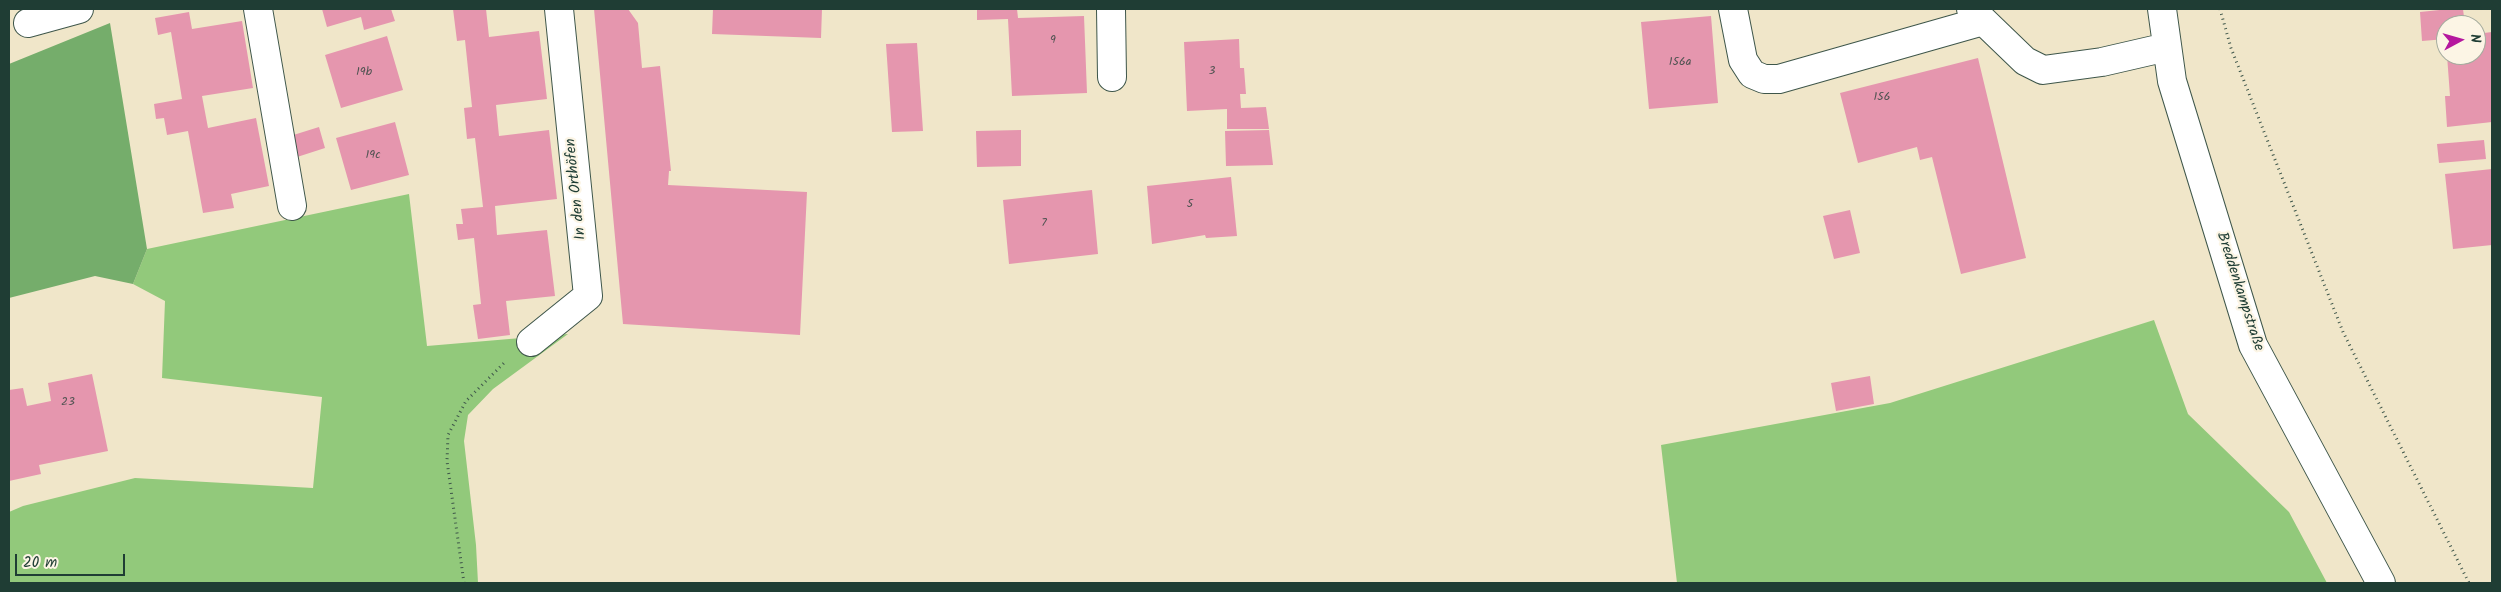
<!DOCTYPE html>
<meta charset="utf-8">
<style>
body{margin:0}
#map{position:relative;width:2501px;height:592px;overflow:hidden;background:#f0e6c9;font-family:Kalam,sans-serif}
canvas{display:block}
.frame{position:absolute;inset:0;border:10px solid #1f3d34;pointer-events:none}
.north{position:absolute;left:2436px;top:15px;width:50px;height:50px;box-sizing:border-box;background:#fcf5e5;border:1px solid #a4ab9e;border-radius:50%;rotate:84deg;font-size:14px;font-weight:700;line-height:20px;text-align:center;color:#1f3d34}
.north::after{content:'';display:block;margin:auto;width:18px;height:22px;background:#b5179e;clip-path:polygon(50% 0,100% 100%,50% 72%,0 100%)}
.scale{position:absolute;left:15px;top:554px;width:110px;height:22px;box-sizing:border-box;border:2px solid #1f3d34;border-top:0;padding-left:6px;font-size:15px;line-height:18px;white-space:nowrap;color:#1f3d34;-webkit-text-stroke:4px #fcf5e5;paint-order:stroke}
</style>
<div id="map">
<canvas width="2501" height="592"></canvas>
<div class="frame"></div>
<div class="north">N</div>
<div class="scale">20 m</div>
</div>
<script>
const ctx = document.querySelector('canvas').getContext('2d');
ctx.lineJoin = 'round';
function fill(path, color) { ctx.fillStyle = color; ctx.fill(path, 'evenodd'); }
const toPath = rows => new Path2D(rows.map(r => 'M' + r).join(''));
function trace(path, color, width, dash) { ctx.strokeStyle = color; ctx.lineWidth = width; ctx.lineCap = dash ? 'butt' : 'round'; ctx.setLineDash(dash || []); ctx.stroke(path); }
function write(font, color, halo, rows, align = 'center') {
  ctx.font = font + ' Kalam,sans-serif'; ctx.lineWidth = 4.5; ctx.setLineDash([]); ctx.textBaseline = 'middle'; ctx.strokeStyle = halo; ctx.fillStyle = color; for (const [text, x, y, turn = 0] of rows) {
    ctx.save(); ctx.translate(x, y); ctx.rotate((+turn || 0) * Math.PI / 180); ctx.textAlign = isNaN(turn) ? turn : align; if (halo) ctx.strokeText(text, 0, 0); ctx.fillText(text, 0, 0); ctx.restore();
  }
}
fill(toPath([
 [409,194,427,346,568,334,493,389,468,415,464,441,476,545,478,583,9,583,9,512,23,506,135,478,313,488,322,397,162,378,165,301,133,284,147,249],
 [2154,320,2188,414,2289,512,2327,583,1677,583,1661,445,1890,403]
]), '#92c97b');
fill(toPath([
 [110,23,147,249,133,284,95,276,9,298,9,64]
]), '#75ad6b');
fill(toPath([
 [322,9,391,9,395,21,364,30,361,17,327,27],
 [453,9,486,9,489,37,539,31,547,99,496,105,499,136,549,130,557,199,495,206,497,235,547,230,555,296,506,301,510,335,478,339,473,305,481,304,474,238,458,240,456,224,463,224,461,209,483,207,475,138,467,139,464,108,472,107,465,40,457,41],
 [594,9,628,9,638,23,642,68,660,66,671,171,669,171,668,185,807,192,800,335,623,324],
 [713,9,822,9,821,38,712,34],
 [977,9,1017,9,1018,18,1084,16,1087,93,1012,96,1008,19,977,20],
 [2449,9,2463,9,2465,25,2446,25,2446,39,2422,41,2420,12],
 [189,12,192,29,242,21,253,88,202,96,208,128,256,118,269,186,231,194,234,208,203,213,188,131,167,135,164,118,156,119,154,104,182,99,171,32,158,35,155,18],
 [1711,16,1718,103,1649,109,1641,22],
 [2492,32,2492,122,2447,127,2445,96,2450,96,2447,55,2476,55,2476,34],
 [387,36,403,90,341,108,325,55],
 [1239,39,1240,68,1244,68,1246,94,1240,94,1241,108,1266,107,1269,129,1227,129,1227,109,1187,111,1184,42],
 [917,43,923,131,892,132,886,44],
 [1978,58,2026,258,1961,274,1932,157,1920,160,1917,147,1858,163,1840,93],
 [395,122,409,175,351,190,336,138],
 [319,127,325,148,294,158,287,137],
 [1021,130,1021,166,977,167,976,131],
 [1269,130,1273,165,1226,166,1225,131],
 [2484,140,2486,159,2439,163,2437,144],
 [2492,169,2492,245,2453,249,2445,174],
 [1231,177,1237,236,1206,238,1205,235,1152,244,1147,186],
 [1092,190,1098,254,1009,264,1003,200],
 [1850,210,1860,253,1834,259,1823,216],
 [92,374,108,451,39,465,41,474,9,481,9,390,23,388,27,406,51,401,48,383],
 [1870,376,1874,404,1836,411,1831,383]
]), '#e596ae');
const minor = toPath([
 [258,9,292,206],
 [1111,9,1112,77],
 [1733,9,1743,60,1752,74,1764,79,1779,79,1983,21],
 [1971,9,2025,61,2043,70,2102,62,2167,47],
 [2162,9,2172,81,2253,345,2381,583],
 [28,23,79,9],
 [531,342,588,296,559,9]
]);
trace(minor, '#3e564a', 30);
trace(toPath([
 [2220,9,2231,48,2343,332,2469,583],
 [464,583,447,461,448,435,466,401,505,362]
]), '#3e564a', 3, [1, 4]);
trace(minor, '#fff', 28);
write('12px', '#505352', null, [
 ["9",1053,41],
 ["156a",1680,63],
 ["3",1212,72],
 ["19b",364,73],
 ["156",1882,98],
 ["19c",373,156],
 ["5",1190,205],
 ["7",1044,224],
 ["23",68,403]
]);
write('15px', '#1f3d34', '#fcf5e5', [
 ["In den Orthöfen",577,189,-96],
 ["Breddenkampstraße",2239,292,72]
]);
</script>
